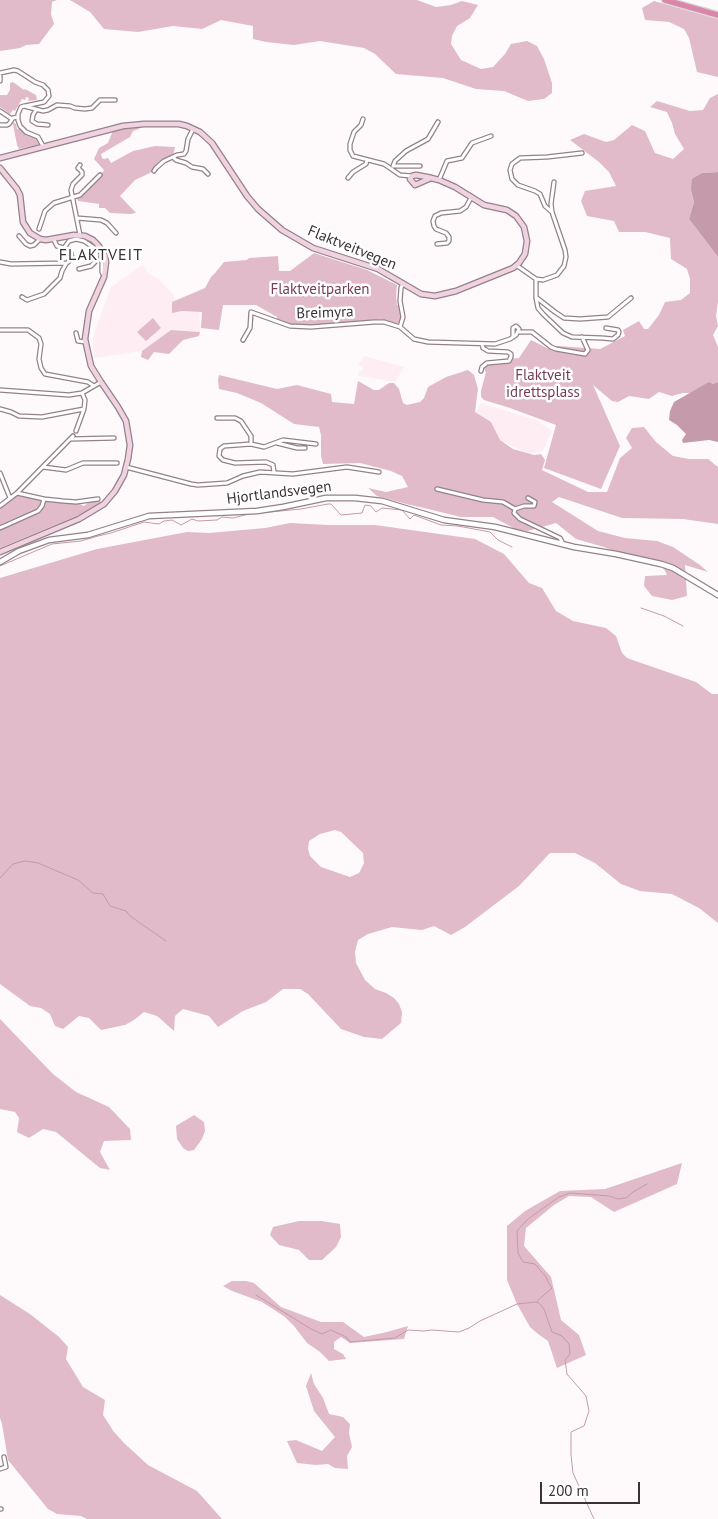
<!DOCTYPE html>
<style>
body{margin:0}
#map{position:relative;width:718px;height:1519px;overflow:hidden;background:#fefafb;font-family:"PT Sans",sans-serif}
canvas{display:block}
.scale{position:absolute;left:540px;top:1482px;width:100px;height:22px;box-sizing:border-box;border:2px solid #3a3235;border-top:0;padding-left:6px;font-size:15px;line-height:18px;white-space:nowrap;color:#3a3235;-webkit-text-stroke:4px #fff;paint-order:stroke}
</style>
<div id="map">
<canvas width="718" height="1519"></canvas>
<div class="scale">200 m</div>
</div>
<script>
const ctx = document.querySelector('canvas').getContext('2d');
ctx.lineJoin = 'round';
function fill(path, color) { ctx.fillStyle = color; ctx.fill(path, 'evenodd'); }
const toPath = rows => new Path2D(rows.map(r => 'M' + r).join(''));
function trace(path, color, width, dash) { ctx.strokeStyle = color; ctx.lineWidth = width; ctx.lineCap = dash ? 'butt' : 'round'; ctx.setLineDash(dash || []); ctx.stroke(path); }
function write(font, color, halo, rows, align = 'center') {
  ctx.font = font + ' "PT Sans",sans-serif'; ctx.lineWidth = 5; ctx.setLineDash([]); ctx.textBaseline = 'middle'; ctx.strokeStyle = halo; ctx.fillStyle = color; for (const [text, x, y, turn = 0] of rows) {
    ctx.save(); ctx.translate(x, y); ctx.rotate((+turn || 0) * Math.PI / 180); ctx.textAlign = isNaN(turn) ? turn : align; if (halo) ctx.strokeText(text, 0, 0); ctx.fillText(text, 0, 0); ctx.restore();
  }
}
fill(toPath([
 [143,265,149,274,158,279,173,294,176,302,199,303,200,332,171,330,142,351,94,358,93,337,111,287],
 [364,356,404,367,395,382,359,376,358,372,363,371,363,366,358,365],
 [481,403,536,420,552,431,543,451,529,454,488,434,475,413]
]), '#feedf3');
fill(toPath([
 [0,0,57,0,52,2,51,14,54,24,39,44,26,45,20,48,0,51],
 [70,0,417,0,436,7,451,5,462,1,478,5,470,18,457,26,452,36,451,44,461,60,481,69,493,67,505,54,511,44,527,41,537,46,544,59,552,83,552,93,544,99,528,101,504,91,476,89,443,78,396,74,375,54,364,48,320,41,294,45,266,42,253,39,253,26,221,20,202,29,173,26,138,32,104,29,90,12],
 [654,1,718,19,718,77,697,72,689,38,684,29,669,22,645,20,642,8],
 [13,82,24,90,25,89,36,95,37,100,28,101,29,98,26,97,25,100,22,99,15,111,13,110,10,114,0,107,0,95,7,95,10,90,10,83],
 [718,94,718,172,702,173,691,190,694,202,689,219,718,257,718,302,716,316,718,326,713,335,718,347,718,382,713,384,709,383,692,393,683,393,672,396,659,392,649,399,629,396,618,402,612,401,606,396,593,385,620,446,601,489,544,468,556,425,510,408,484,400,481,397,481,391,486,372,485,371,483,362,519,358,531,340,549,349,558,346,600,349,625,336,623,330,639,321,644,329,648,329,659,315,665,302,681,300,690,293,690,279,687,269,671,259,670,238,645,232,619,232,614,221,587,216,581,201,585,191,616,186,609,172,599,162,570,140,584,134,606,142,614,140,632,125,645,131,655,153,673,159,684,149,675,134,672,123,667,112,650,107,657,101,690,111,703,110,710,98],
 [13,122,16,124,17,129,20,129,25,133,37,139,39,142,38,145,19,149,17,145,13,124,10,125],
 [129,127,140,127,139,129,133,131,130,137,101,154,102,158,104,159,108,158,111,163,133,151,155,146,175,147,173,156,150,173,135,180,120,196,136,213,130,214,110,213,105,208,99,208,99,204,78,201,76,195,80,194,103,172,104,170,94,159,99,148,108,143,113,130],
 [314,253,367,270,397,285,396,297,397,305,399,306,401,314,401,320,397,324,381,319,311,325,294,325,277,320,277,317,256,305,223,305,219,330,201,328,202,312,182,311,172,313,172,302,205,288,211,277,215,273,224,262,247,260,249,258,278,256,279,271,290,271],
 [153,318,161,328,146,341,137,332],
 [171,330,200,332,199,336,183,340,169,354,154,352,148,360,141,357,142,351],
 [468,370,474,375,478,389,475,412,491,422,500,440,513,449,534,455,541,454,545,460,542,470,588,492,607,492,620,458,632,448,626,438,632,428,644,427,656,442,673,456,689,459,708,459,718,467,718,524,683,519,622,518,559,497,552,502,598,531,625,538,657,541,673,547,700,565,708,572,685,565,687,596,672,600,652,596,644,586,645,576,667,575,664,569,653,560,614,551,604,547,576,539,556,523,528,531,517,530,493,517,461,517,424,508,406,504,377,496,368,488,386,492,408,487,402,476,391,471,360,463,323,464,321,456,321,435,319,427,294,424,261,403,237,393,219,389,218,380,219,375,277,389,297,385,331,394,332,402,354,404,358,381,374,390,379,390,389,383,394,383,399,389,403,403,407,405,420,402,424,398,428,387,446,377],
 [17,495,41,500,42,504,39,510,0,527,0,507],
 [97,499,101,502,89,511,0,548,0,529,39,513,46,501,78,503,84,506,92,500],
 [290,523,328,525,375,525,475,539,504,554,529,583,542,588,556,611,573,621,606,628,616,636,622,653,627,658,696,682,712,694,718,694,718,923,699,908,672,894,640,891,621,884,595,863,575,853,550,853,519,886,465,927,451,935,434,926,422,930,392,927,368,934,358,940,355,952,356,963,365,980,375,989,386,993,394,998,399,1004,402,1012,401,1023,382,1039,364,1037,341,1029,308,994,300,989,283,989,266,1002,243,1011,218,1027,209,1016,183,1009,175,1016,174,1031,157,1016,144,1012,134,1020,125,1025,101,1030,89,1018,79,1016,63,1029,55,1026,50,1014,41,1008,30,1006,0,984,0,578,97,549,187,532,209,533,265,528],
 [335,830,341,832,363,853,364,863,359,873,350,877,321,867,310,856,308,849,309,841,320,834],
 [0,1019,53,1074,76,1092,109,1107,130,1129,131,1140,104,1141,100,1152,110,1170,100,1168,56,1132,43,1129,29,1138,17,1132,19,1118,15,1112,0,1109],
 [194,1115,204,1122,205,1131,202,1139,194,1150,188,1151,183,1148,177,1139,176,1126],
 [682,1163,677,1184,614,1212,591,1197,569,1196,554,1205,526,1228,524,1246,551,1277,561,1320,579,1335,586,1355,557,1368,548,1341,538,1334,530,1327,517,1304,507,1280,507,1226,525,1211,560,1191,605,1189],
 [299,1221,322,1221,340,1224,341,1237,336,1247,322,1260,309,1260,299,1250,279,1245,270,1235,273,1227],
 [232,1281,246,1281,254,1283,281,1307,321,1322,343,1322,364,1337,387,1332,408,1326,404,1339,350,1343,341,1337,334,1342,334,1349,343,1354,346,1359,329,1361,320,1352,307,1343,294,1326,285,1317,262,1302,232,1291,223,1286],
 [0,1295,30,1314,59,1337,68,1347,66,1359,83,1387,105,1400,103,1415,114,1432,124,1443,148,1465,197,1491,222,1519,87,1519,81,1516,57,1514,48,1509,8,1460,2,1424,0,1418],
 [311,1373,314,1384,323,1398,329,1414,343,1417,350,1424,349,1433,352,1447,347,1456,348,1469,335,1468,328,1464,316,1465,297,1463,287,1441,296,1440,322,1451,335,1437,314,1411,306,1386]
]), '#e1bbc9');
fill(toPath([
 [718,172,718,257,689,219,694,202,691,190,692,179,702,173],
 [709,382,713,384,718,382,718,442,709,440,683,443,682,440,686,434,677,425,669,420,670,411,674,402]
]), '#c59aab');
trace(toPath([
 [0,566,52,544,81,541,98,536,111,533,144,522,159,524,164,521,172,520,181,525,192,519,198,521,217,520,222,517,233,518,249,514,301,509,328,504,331,504,341,515,362,513,365,505,371,506,376,512,382,508,402,510,410,519,414,515,441,525,458,526,490,532,498,540,512,547],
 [641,608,664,616,683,626],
 [0,878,13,864,25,861,38,863,78,880,93,893,103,894,110,906,126,911,130,916,166,941],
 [256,1295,311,1329,322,1334,331,1330,346,1337,350,1342,395,1338,408,1330,424,1331,431,1330,459,1332,469,1328,480,1321,517,1304,536,1302,539,1303,544,1309,552,1332,562,1336,569,1344,570,1354,565,1360,567,1374,586,1396,589,1411,584,1426,571,1432,571,1455,573,1473,594,1519],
 [537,1301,552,1288,548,1282,546,1277,535,1264,523,1262,518,1253,517,1231,528,1219,559,1197,570,1193,609,1196,618,1199,626,1198,633,1192,647,1184]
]), '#c59aab', 1);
const minor = toPath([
 [0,73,14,70,18,71,35,82,43,85,48,90,49,96,44,102,25,106],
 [0,76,0,81],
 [36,110,33,115,32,121,37,124,48,125],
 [0,111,12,119],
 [363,119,361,125,354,132,350,144,350,150,353,156,384,164,400,175,412,176],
 [0,125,7,125,9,124,13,118,17,117],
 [43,146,38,137,26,132,20,126,18,120,18,114,21,107,24,106,43,111,48,110,57,105,70,106,75,108,85,109,92,108,100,100,115,100],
 [173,157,176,160,186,163,192,167,203,169,208,174],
 [80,165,78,168,82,172,82,175,73,184,71,190,80,235],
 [420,166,393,166,395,161,406,151,428,139,438,122],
 [154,171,156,168,164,161,177,155,184,154,186,151,188,139,193,129],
 [348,178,353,172,366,164,367,160],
 [439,180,447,161,462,158,472,143,491,136],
 [552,212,545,206,540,194,535,191,518,185,512,179,510,170,512,164,520,158,547,157,582,153],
 [77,218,101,220,107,223,116,233],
 [39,229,45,211,54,203,80,195,100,175],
 [19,236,26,244,30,246,34,245,40,239],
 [437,244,447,243,449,241,449,237,446,233,436,229,434,226,433,221,435,216,441,213,460,211,466,207,471,198],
 [64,248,69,241,76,239,84,241,93,247,97,255,95,262,91,266,79,269],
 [0,262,11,264,67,263,72,258,71,253,67,249,57,246,54,240],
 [516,265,536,279,543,280,557,275,564,266,566,257,565,250,552,212,551,204,554,182],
 [104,276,102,272,102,258,105,256],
 [536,279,536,298,538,308,543,314,563,333,572,337,602,338,613,339,618,335,619,332,618,330,606,328],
 [22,297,27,300,44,294,60,278,62,271,66,264],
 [537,298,555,312,564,318,580,319,608,317,631,298],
 [400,327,414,339,428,342,495,344,510,339,516,335,519,329,516,326,513,328,513,337],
 [0,330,28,330,39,338,41,344,39,359,41,368,45,374,88,382,94,386],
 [518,332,532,332,551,347,556,349,585,354,588,350,582,337],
 [76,333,78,341,86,342],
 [243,340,250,328,251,312,290,326,311,327,374,322,384,322,400,327,403,317,400,301,401,288,403,283],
 [481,371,482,367,487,363,509,361,511,357,511,354,508,352,488,351,483,348,482,344],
 [0,390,69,395,82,393,101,382],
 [0,409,11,412,19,416,42,417,84,409],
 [217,418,235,418,241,421,251,436,251,444],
 [76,431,84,409,85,400,82,393],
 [71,439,114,438],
 [277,443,297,448,305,448],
 [43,467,66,470,83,463,117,463],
 [126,467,191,484,198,485,227,483,243,476,260,472,293,474,347,467,379,472],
 [274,472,273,465,266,462,235,463,223,460,219,456,220,449,224,446,251,444,264,447,283,440,316,444],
 [0,473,10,498],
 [437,489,483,500,503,502,515,509,514,513,520,519,560,538,563,544],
 [17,493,44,499,63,501,76,502,98,499],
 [0,506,17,493,73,436],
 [515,509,524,506,534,506,535,502,528,498],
 [0,528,38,511,42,506,44,499],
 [0,1469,6,1467,4,1457],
 [0,1509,1,1509]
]);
const tertiary = toPath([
 [0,562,19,551,49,540,88,535,149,516,257,511,283,507,326,498,355,498,382,501,444,520,495,527,574,547,616,554,661,564,673,568,718,595]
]);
const secondary = toPath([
 [0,158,123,126,144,124,179,124,187,126,200,132,212,143,247,196,258,209,282,230,313,248,378,269,421,294,435,296,456,291,513,268,519,263,525,254,527,241,524,227,516,216,507,210,484,205,455,187,439,180,427,177,416,175,412,176,410,179,415,185,431,178],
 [0,168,17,189,20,195,23,222,30,233,40,239,46,240,74,235,85,236,93,240,98,245,105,256,106,262,104,277,89,311,85,339,91,366,101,382,118,407,126,421,130,445,128,459,124,475,115,491,104,504,79,519,0,552]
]);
const trunk = toPath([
 [665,0,718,15]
]);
trace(minor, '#948289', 5.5);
trace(tertiary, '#948289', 7);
trace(secondary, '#948289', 7);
trace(trunk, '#d8d6d7', 8);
trace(minor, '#fff', 3);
trace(tertiary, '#fff', 4.5);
trace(secondary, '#f1d2e0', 4.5);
trace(trunk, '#da86ab', 5.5);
write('15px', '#3a3235', '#fff', [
 ["Flaktveitvegen",352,248,22],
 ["Breimyra",325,313,-2],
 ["Hjortlandsvegen",279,493,-7]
]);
write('15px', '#753c55', '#fff', [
 ["Flaktveitparken",320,290],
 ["Flaktveit",543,376],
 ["idrettsplass",543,393]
]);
ctx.letterSpacing = '1px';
write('16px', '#3a3235', '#fff', [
 ["FLAKTVEIT",101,255]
]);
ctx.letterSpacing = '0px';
</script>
